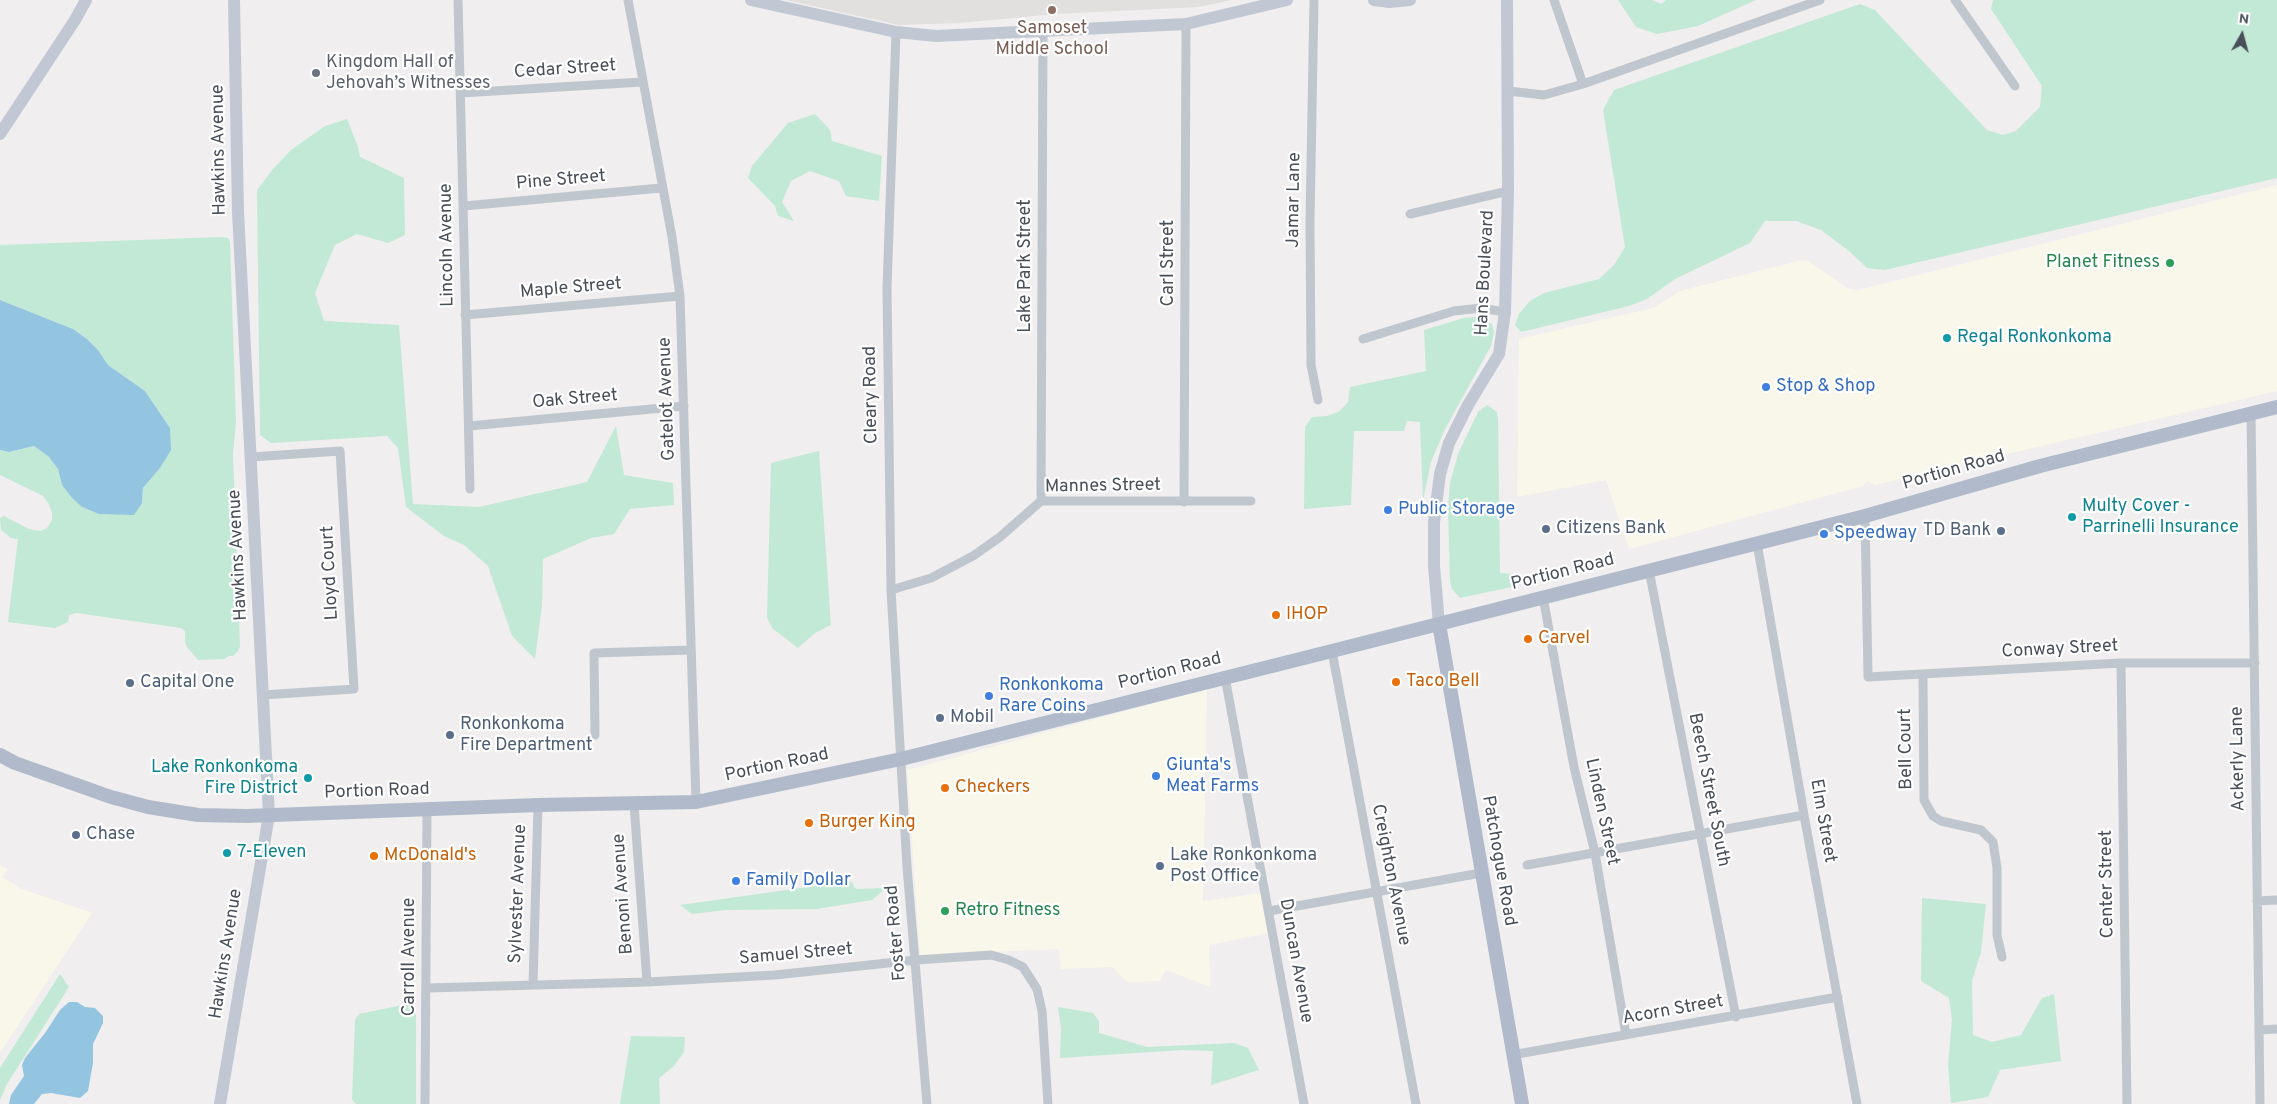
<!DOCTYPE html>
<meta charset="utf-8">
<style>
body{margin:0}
#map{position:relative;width:2277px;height:1104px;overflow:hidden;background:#f0eeee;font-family:Overpass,sans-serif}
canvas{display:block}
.north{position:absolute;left:2217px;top:10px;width:50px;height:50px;-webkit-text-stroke:4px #fff;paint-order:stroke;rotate:7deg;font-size:14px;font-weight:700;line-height:20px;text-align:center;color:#484f59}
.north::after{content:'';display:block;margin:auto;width:18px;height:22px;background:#484f59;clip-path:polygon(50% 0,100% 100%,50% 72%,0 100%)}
</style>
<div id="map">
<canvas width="2277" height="1104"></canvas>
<div class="north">N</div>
</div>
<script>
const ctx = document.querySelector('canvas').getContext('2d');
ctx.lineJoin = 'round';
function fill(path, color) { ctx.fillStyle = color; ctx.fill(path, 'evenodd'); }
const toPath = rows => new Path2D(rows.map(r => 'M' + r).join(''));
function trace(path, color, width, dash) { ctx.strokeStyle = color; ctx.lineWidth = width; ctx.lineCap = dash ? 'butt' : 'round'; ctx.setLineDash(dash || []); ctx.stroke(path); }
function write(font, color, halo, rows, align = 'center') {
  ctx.font = font + ' Overpass,sans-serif'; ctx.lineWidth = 4.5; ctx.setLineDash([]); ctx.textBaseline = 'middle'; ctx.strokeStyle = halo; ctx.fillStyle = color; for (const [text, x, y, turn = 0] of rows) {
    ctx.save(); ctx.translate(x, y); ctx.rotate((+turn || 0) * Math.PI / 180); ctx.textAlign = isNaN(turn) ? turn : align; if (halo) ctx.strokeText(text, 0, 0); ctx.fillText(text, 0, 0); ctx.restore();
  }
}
fill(toPath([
 [2277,185,2277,391,1875,485,1867,481,1863,486,1629,549,1606,480,1517,497,1519,339,1653,308,1680,291,1802,260,1808,261,1849,289,1858,290],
 [1207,689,1203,901,1262,893,1268,933,1209,945,1210,987,1166,970,1160,981,1128,982,1112,967,1061,969,1059,949,920,955,907,770],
 [0,865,8,869,2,877,22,889,92,913,0,1053]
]), '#f9f7e9');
fill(toPath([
 [786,0,1232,0,1199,7,1055,14,960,23,899,25]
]), '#e1e0df');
fill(toPath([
 [1618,0,1652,0,1661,4,1666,0,1756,0,1698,26,1657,34,1636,27],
 [1993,0,2277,0,2277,178,1885,270,1867,268,1849,251,1821,230,1796,221,1765,221,1750,243,1675,279,1647,299,1629,306,1521,332,1515,325,1519,314,1530,301,1544,293,1599,279,1614,265,1625,247,1603,110,1614,90,1860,4,1875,10,1987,130,2003,135,2016,131,2040,107,2042,86,1991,9],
 [815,114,830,130,832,141,882,156,879,201,846,196,839,181,810,171,791,181,782,202,794,221,778,216,775,206,748,178,752,166,788,123],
 [347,119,358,147,360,157,404,178,405,235,388,243,357,234,335,245,315,293,324,321,399,325,413,504,479,507,587,482,616,426,624,475,673,483,674,505,630,509,614,534,591,538,543,559,542,606,535,659,512,636,488,566,464,545,444,536,406,507,398,448,387,436,271,443,260,435,257,190,273,169,291,150,325,126],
 [222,237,228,238,230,242,236,422,233,454,240,647,238,651,233,656,229,656,224,659,198,660,187,647,185,642,185,631,181,628,76,613,69,615,68,622,55,628,8,622,18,539,11,538,1,530,0,518,4,516,29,529,40,531,47,528,52,520,52,513,49,504,43,496,0,475,0,450,9,452,34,446,49,457,58,469,62,485,72,498,82,507,99,514,142,503,143,488,160,468,170,428,145,391,108,365,98,350,87,339,73,329,0,300,0,245],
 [1477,317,1492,324,1494,332,1491,346,1445,429,1431,462,1423,500,1420,422,1407,421,1404,431,1354,431,1351,505,1304,509,1305,427,1312,417,1327,416,1340,411,1348,402,1350,387,1426,371,1424,330,1464,318],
 [1487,405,1497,412,1498,420,1500,573,1514,574,1516,586,1460,598,1452,589,1450,581,1448,508,1450,483,1458,454,1478,412],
 [819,451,831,625,815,633,798,648,773,629,767,618,771,463],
 [851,881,856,889,886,888,872,900,817,909,726,910,692,914,680,905],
 [1922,898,1986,904,1981,952,1972,981,1973,1035,1992,1042,2021,1035,2042,998,2054,994,2061,1061,2000,1070,1988,1097,1951,1103,1948,1065,1952,1020,1949,998,1921,981],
 [60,974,69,987,7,1084,0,1100,0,1068],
 [408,1004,416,1011,416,1104,356,1104,352,1100,355,1020,359,1014],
 [1058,1007,1093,1013,1099,1021,1099,1033,1147,1047,1234,1043,1248,1048,1259,1070,1211,1085,1213,1051,1182,1050,1060,1058,1061,1029],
 [631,1036,685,1037,684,1052,674,1066,659,1078,660,1104,620,1104]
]), '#c1e9d6');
fill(toPath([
 [0,300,73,329,87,339,98,350,108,365,145,391,170,428,171,450,160,468,143,488,142,503,134,515,99,514,82,507,72,498,62,485,58,469,49,457,34,446,9,452,0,450],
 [69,1002,77,1002,85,1007,95,1008,103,1016,103,1023,93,1044,93,1063,88,1091,80,1098,51,1093,42,1094,34,1104,9,1104,11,1095,24,1076,22,1065,25,1058,45,1033,60,1010]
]), '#93c5e1');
trace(toPath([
 [458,0,470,489],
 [628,0,672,237,680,296,696,802],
 [1314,0,1310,221,1311,365,1318,400],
 [1554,0,1583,84],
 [1955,0,2015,86],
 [896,32,887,288,891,590,907,867,927,1104],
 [1508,91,1544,95,1583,84,1820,0],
 [461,93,642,82],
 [464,206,661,188],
 [1410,214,1508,191],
 [465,315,680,296],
 [1363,339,1454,311,1481,308,1505,312],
 [2251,413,2260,1104],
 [469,426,684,406],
 [251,457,340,451,354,689,263,695],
 [1041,501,1043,30],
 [1184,502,1186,24],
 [1865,516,1868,677,2121,663,2255,663],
 [1757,543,1804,815,1857,1104],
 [1649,570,1736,1017],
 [891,590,931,578,973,556,1000,537,1041,501,1251,501],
 [1543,597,1574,767,1595,853,1626,1035],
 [1332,651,1416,1104],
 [2121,663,2127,1104],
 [1923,676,1924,800,1933,816,1941,821,1981,830,1993,842,1997,868,1997,935,2002,957],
 [1225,677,1304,1104],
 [595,735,594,653,691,650],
 [634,804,647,982],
 [1527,865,1804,815],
 [2257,901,2277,900],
 [1269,911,1481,873],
 [533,985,538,805],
 [427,988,647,982,775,975,916,960,991,955,1009,960,1023,967,1037,989,1042,1011,1048,1104],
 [2260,1030,2277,1029],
 [1512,1055,1838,997],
 [425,1104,427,810]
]), '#c0c6ce', 9);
trace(toPath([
 [751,0,896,32,936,36,1186,24,1287,0],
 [1374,0,1390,2,1410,0],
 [0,134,75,20,86,0],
 [1439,624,1434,566,1434,522,1440,474,1449,443,1468,405,1499,354,1505,312,1508,191,1507,0],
 [220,1104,269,815,238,212,234,0]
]), '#c1c7d3', 12);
trace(toPath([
 [1439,624,1522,1104],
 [0,755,15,763,111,797,148,807,198,815,247,816,538,805,696,802,901,759,1332,651,1865,516,2040,466,2277,407]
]), '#b1baca', 14);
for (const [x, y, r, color] of [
 [1052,10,5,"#8d6e63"],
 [316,73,5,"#6b7280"],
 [2170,263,5,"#2e9e5b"],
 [1947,338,5,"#0f9aa8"],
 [1766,387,5,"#3f7fe0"],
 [1388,510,5,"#3f7fe0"],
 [2072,517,5,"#0f9aa8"],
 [1546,529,5,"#5c6f8a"],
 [2001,531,5,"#5c6f8a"],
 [1824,534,5,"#3f7fe0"],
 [1276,615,5,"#e8710a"],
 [1528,639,5,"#e8710a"],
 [1396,682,5,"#e8710a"],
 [130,683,5,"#5c6f8a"],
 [989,696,5,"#3f7fe0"],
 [940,718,5,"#5c6f8a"],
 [450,735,5,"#5c6f8a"],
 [1156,776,5,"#3f7fe0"],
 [308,778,5,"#0f9aa8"],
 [945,788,5,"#e8710a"],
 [809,823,5,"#e8710a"],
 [76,835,5,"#5c6f8a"],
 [227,853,5,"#0f9aa8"],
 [374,856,5,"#e8710a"],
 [1160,866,5,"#5c6f8a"],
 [736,881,5,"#3f7fe0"],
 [945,911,5,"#2e9e5b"]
]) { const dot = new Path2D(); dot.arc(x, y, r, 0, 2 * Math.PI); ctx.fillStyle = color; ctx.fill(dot); trace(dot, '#fff', 2); }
write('18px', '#785e54', '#fff', [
 ["Samoset",1052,29],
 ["Middle School",1052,50]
]);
write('18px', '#5b616d', '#fff', [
 ["Kingdom Hall of",326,63],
 ["Jehovah’s Witnesses",326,84]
], 'left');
write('18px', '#484f59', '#fff', [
 ["Cedar Street",565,70,-4],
 ["Hawkins Avenue",220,150,-91],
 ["Pine Street",561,181,-5],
 ["Jamar Lane",1295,200,-89],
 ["Lincoln Avenue",448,245,-91],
 ["Carl Street",1169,263,-90],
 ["Lake Park Street",1026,266,-90],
 ["Hans Boulevard",1486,273,-87],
 ["Maple Street",571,289,-5],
 ["Cleary Road",872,395,-91],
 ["Gatelot Avenue",668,399,-92],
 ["Oak Street",575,400,-5],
 ["Portion Road",1954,471,-16],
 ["Mannes Street",1103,487,-1],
 ["Hawkins Avenue",239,555,-93],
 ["Lloyd Court",331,573,-93],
 ["Portion Road",1563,573,-14],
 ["Conway Street",2060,650,-3],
 ["Portion Road",1170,672,-14],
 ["Bell Court",1907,749,-91],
 ["Ackerly Lane",2239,759,-91],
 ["Portion Road",777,766,-12],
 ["Beech Street South",1708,790,79],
 ["Portion Road",377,792,-2],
 ["Linden Street",1601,812,78],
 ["Elm Street",1822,821,80],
 ["Patchogue Road",1498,861,80],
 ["Creighton Avenue",1390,875,79],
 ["Center Street",2108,884,-91],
 ["Sylvester Avenue",519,894,-88],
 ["Benoni Avenue",624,894,-94],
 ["Foster Road",897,933,-95],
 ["Hawkins Avenue",227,954,-81],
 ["Samuel Street",796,955,-5],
 ["Carroll Avenue",410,957,-90],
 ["Duncan Avenue",1295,961,80],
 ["Acorn Street",1673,1011,-10]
]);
write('18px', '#27864d', '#fff', [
 ["Planet Fitness",2160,263],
 ["Retro Fitness",955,911,"left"]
], 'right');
write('18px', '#0d838f', '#fff', [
 ["Regal Ronkonkoma",1957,338],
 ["Multy Cover -",2082,507],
 ["Parrinelli Insurance",2082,528],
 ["Lake Ronkonkoma",298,768,"right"],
 ["Fire District",298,789,"right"],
 ["7-Eleven",237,853]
], 'left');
write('18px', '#366cbe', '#fff', [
 ["Stop & Shop",1776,387],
 ["Public Storage",1398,510],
 ["Speedway",1834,534],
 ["Ronkonkoma",999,686],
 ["Rare Coins",999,707],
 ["Giunta's",1166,766],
 ["Meat Farms",1166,787],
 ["Family Dollar",746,881]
], 'left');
write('18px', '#4e5e75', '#fff', [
 ["Citizens Bank",1556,529],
 ["TD Bank",1991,531,"right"],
 ["Capital One",140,683],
 ["Mobil",950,718],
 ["Ronkonkoma",460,725],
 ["Fire Department",460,746],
 ["Chase",86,835],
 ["Lake Ronkonkoma",1170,856],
 ["Post Office",1170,877]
], 'left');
write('18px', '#c56008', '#fff', [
 ["IHOP",1286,615],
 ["Carvel",1538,639],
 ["Taco Bell",1406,682],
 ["Checkers",955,788],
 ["Burger King",819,823],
 ["McDonald's",384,856]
], 'left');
</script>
